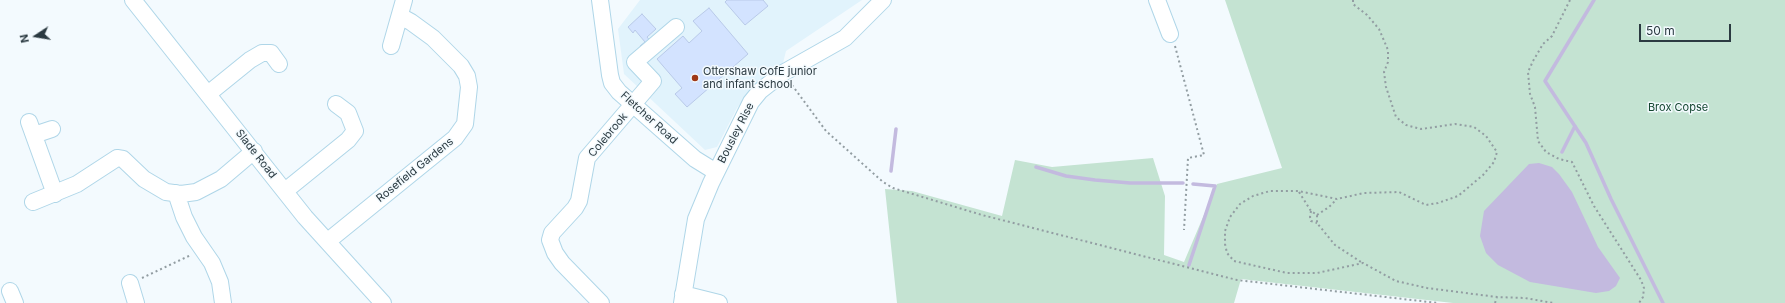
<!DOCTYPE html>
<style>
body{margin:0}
#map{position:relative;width:1785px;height:303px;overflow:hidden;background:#f3fafe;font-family:Inter,sans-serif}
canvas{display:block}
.north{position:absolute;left:16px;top:16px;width:40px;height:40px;-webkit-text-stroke:3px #f3fafe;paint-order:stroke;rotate:258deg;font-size:11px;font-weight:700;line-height:16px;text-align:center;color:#2b3a41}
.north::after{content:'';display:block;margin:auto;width:14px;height:18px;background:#2b3a41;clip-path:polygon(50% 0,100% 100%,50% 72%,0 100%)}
.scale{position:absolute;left:1639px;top:24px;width:92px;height:18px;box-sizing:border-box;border:2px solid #2b3a41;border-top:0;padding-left:5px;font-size:12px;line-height:14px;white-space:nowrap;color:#2b3a41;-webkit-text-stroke:3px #f3fafe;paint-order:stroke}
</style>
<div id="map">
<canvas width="1785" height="303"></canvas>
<div class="north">N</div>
<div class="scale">50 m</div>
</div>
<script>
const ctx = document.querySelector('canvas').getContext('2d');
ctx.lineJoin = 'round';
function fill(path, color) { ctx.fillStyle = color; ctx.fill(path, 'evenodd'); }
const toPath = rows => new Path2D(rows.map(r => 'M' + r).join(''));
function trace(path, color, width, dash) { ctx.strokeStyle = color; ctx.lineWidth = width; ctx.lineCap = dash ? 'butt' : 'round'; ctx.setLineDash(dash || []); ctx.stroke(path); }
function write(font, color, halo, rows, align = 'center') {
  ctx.font = font + ' Inter,sans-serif'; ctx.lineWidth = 3; ctx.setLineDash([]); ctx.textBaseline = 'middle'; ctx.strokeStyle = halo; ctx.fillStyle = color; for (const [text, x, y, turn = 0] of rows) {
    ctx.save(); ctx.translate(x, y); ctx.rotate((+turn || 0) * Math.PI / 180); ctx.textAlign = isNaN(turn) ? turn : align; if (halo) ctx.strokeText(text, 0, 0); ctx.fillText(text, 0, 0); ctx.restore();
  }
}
fill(toPath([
 [640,0,862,0,786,51,783,63,757,82,737,108,717,147,705,150,624,74,618,29]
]), '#e1f3fc');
fill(toPath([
 [1225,0,1785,0,1785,303,1453,303,1241,279,1234,303,897,303,885,189,912,191,1002,216,1015,160,1052,167,1153,158,1165,196,1164,255,1184,262,1217,184,1282,168]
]), '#c4e3d2');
fill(toPath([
 [1539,163,1552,167,1559,174,1572,192,1598,247,1620,278,1616,286,1609,291,1596,293,1530,282,1498,265,1486,253,1480,236,1484,211,1529,164]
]), '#c3badf');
trace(toPath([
 [1594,0,1545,81,1586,143,1611,199,1663,303],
 [1562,152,1575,126],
 [1036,167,1066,176,1095,180,1130,183,1183,183],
 [891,171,896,129],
 [1189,265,1215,186,1193,184]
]), '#c3badf', 3.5);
const building = toPath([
 [727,0,763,0,768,6,745,25,725,2,727,0],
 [709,8,748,54,687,107,675,94,682,88,657,59,683,36,689,43,702,31,693,21,709,8],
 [642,14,656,29,647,37,652,43,644,51,640,46,645,42,635,30,633,33,628,27,642,14]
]);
fill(building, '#d3e3ff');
trace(building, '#b9cae9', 1);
const minor = toPath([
 [133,0,305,217,383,303],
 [600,0,610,75,612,83,619,92,670,137,695,159,716,172],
 [1157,0,1170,34],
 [391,46,404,0],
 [208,94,250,60,262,53,271,53,279,64],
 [29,122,55,194],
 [34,135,52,129],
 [285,191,348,140,355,131,348,113,336,104],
 [176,193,184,217,194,237,212,263,220,282,223,303],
 [33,202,77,184,117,158,123,159,144,179,166,192,181,194,196,192,221,179,254,151],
 [328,241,455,138,465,124,469,87,467,76,461,66,433,38,411,22,400,16],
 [130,283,136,303],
 [10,291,15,303],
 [683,294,719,303],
 [601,303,562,263,555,253,550,240,552,233,575,208,579,201,587,158,653,81,635,62,676,27],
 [682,303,696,219,711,183,751,102,760,91,783,73,845,38,883,0]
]);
trace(minor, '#afd6e8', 18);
trace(toPath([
 [1353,0,1353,4,1367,15,1379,29,1388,50,1388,62,1384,72,1386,87,1396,117,1406,125,1421,129,1455,124,1474,127,1486,136,1497,152,1494,162,1483,175,1458,196,1438,203,1426,205,1399,192,1364,193,1337,199,1298,191,1270,191,1253,196,1240,204,1230,217,1225,231,1225,244,1227,253,1234,261,1287,273,1317,273,1363,263,1396,281,1427,288,1497,297,1525,298,1553,303],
 [1570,0,1552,36,1543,44,1533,61,1528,72,1530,94,1535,107,1538,141,1546,152,1559,159,1572,162,1594,206,1641,280,1644,288,1643,297,1639,303],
 [1175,46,1204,155,1188,158,1184,230],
 [792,85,826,131,883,182,893,188,982,215,1237,280,1438,303],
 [1299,192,1311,211,1317,215,1317,223,1335,245,1361,262],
 [1311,211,1310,217,1311,221,1317,223],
 [1317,215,1329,207,1337,199],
 [142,278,191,255],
 [1495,303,1497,297]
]), '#929da2', 2, [2, 3]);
trace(minor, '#fff', 16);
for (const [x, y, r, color] of [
 [695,78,4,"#9f3818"]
]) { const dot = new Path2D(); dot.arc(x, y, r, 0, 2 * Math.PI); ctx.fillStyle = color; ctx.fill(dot); trace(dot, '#f3fafe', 1.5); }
write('11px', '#2b3a41', '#f3fafe', [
 ["Ottershaw CofE junior",703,72],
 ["and infant school",703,85]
], 'left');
write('11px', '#144731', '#f3fafe', [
 ["Brox Copse",1678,108]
]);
write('11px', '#2b3a41', '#f3fafe', [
 ["Fletcher Road",649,118,42],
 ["Bousley Rise",736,133,-63],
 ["Colebrook",608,135,-50],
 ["Slade Road",256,154,52],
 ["Rosefield Gardens",415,170,-39]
]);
</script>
